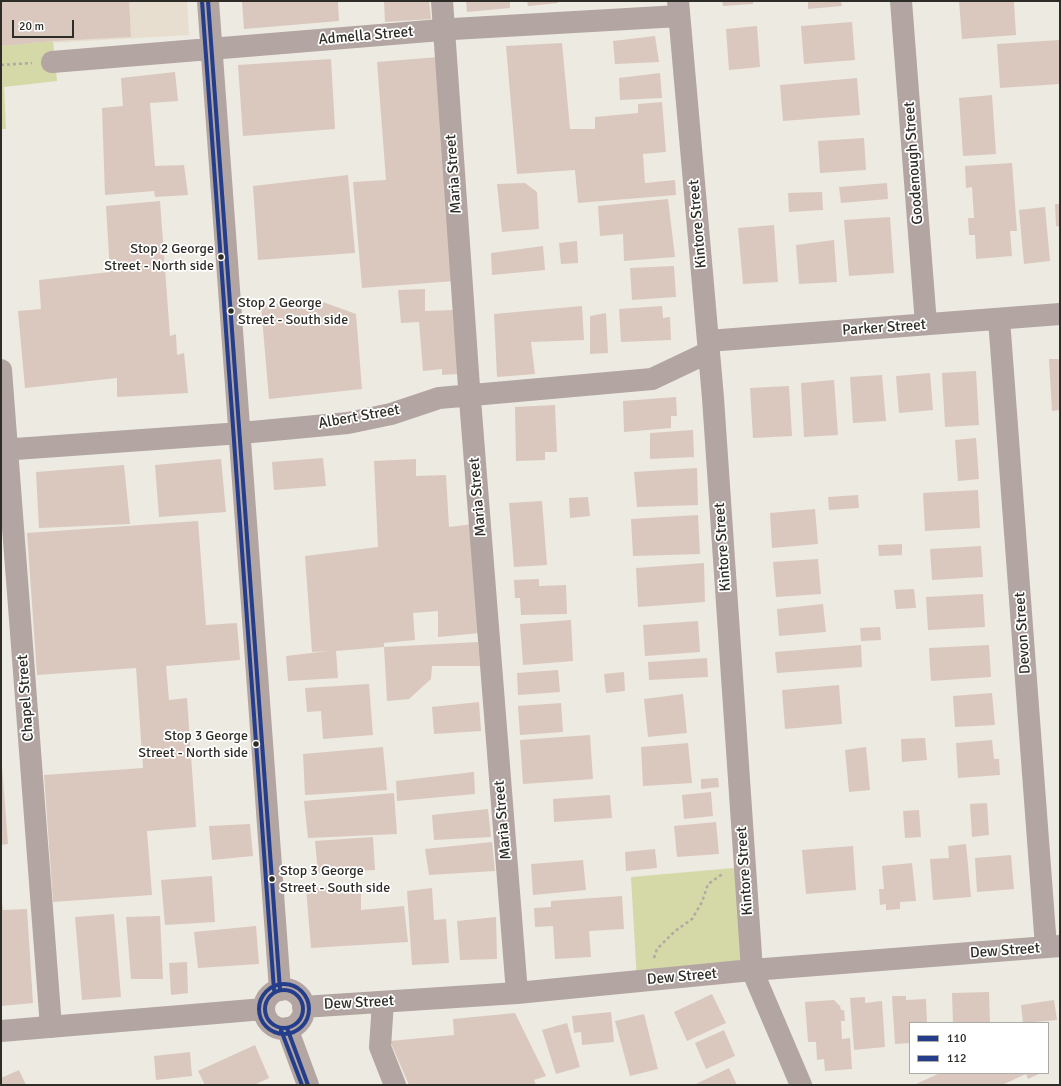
<!DOCTYPE html>
<style>
body{margin:0}
#map{position:relative;width:1061px;height:1086px;overflow:hidden;background:#edeae2;font-family:Signika,sans-serif}
canvas{display:block}
.frame{position:absolute;inset:0;border:2px solid #2e2c26;pointer-events:none}
.legend{position:absolute;left:909px;top:1022px;width:140px;height:52px;box-sizing:border-box;background:#fff;border:1px solid #ababa8;margin:0;padding:5px 7px;list-style:none;font-size:12px;color:#2e2c26}
.legend li{display:flex;align-items:center;gap:8px;height:20px}
.legend b{width:20px;border:1px solid #ababa8}
.scale{position:absolute;left:12px;top:20px;width:62px;height:18px;box-sizing:border-box;border:2px solid #2e2c26;border-top:0;padding-left:5px;font-size:12px;line-height:14px;white-space:nowrap;color:#2e2c26;-webkit-text-stroke:3px #fff;paint-order:stroke}
</style>
<div id="map">
<canvas width="1061" height="1086"></canvas>
<div class="frame"></div>
<ul class="legend">
<li><b style="height:5px;background:#243e8c"></b>110</li>
<li><b style="height:5px;background:#243e8c"></b>112</li>
</ul>
<div class="scale">20 m</div>
</div>
<script>
const ctx = document.querySelector('canvas').getContext('2d');
ctx.lineJoin = 'round';
function fill(path, color) { ctx.fillStyle = color; ctx.fill(path, 'evenodd'); }
const toPath = rows => new Path2D(rows.map(r => 'M' + r).join(''));
function trace(path, color, width, dash) { ctx.strokeStyle = color; ctx.lineWidth = width; ctx.lineCap = dash ? 'butt' : 'round'; ctx.setLineDash(dash || []); ctx.stroke(path); }
function write(font, color, halo, rows, align = 'center') {
  ctx.font = font + ' Signika,sans-serif'; ctx.lineWidth = 3.5; ctx.setLineDash([]); ctx.textBaseline = 'middle'; ctx.strokeStyle = halo; ctx.fillStyle = color; for (const [text, x, y, turn = 0] of rows) {
    ctx.save(); ctx.translate(x, y); ctx.rotate((+turn || 0) * Math.PI / 180); ctx.textAlign = isNaN(turn) ? turn : align; if (halo) ctx.strokeText(text, 0, 0); ctx.fillText(text, 0, 0); ctx.restore();
  }
}
fill(toPath([
 [1,1,187,1,189,35,1,46]
]), '#e7ded0');
fill(toPath([
 [53,41,57,81,4,87,6,129,1,129,1,46],
 [745,867,752,970,637,981,631,877]
]), '#d5d8a7');
fill(toPath([
 [1,1,129,1,131,37,53,41,1,46],
 [242,1,338,1,339,21,244,29],
 [384,1,429,1,431,19,385,22],
 [466,1,510,1,510,8,467,12],
 [527,1,558,1,558,3,528,6],
 [722,1,753,1,753,4,723,6],
 [808,1,841,1,842,6,808,9],
 [959,1,1014,2,1016,35,962,39],
 [852,22,855,60,804,64,801,26],
 [757,26,760,67,729,70,726,29],
 [655,36,659,62,615,64,613,41],
 [1060,40,1060,84,1000,88,997,44],
 [562,43,570,129,595,129,595,117,638,113,638,104,662,102,666,152,643,154,645,183,675,180,676,195,578,203,575,170,517,174,506,46],
 [438,57,455,281,362,288,353,182,386,180,377,62],
 [331,59,335,129,243,136,238,65],
 [175,72,178,101,150,103,155,166,184,165,188,195,155,197,154,191,105,195,102,108,123,106,121,78],
 [660,73,662,98,620,100,619,78],
 [857,78,860,115,783,121,780,85],
 [992,95,996,154,963,156,959,98],
 [864,138,866,170,820,173,818,141],
 [1012,163,1017,231,1010,231,1012,256,976,259,975,235,969,235,968,218,974,218,972,187,966,188,965,166],
 [348,175,355,253,258,260,253,186],
 [525,183,537,192,539,229,502,232,497,184],
 [887,183,888,199,841,203,839,187],
 [822,192,823,210,789,212,788,193],
 [668,199,675,257,624,261,623,234,600,236,598,206],
 [160,201,170,336,176,334,177,355,184,353,188,393,117,397,117,378,25,388,18,311,41,309,39,280,110,272,106,206],
 [1055,204,1060,204,1060,227,1056,226],
 [1045,207,1050,261,1024,264,1019,210],
 [890,217,894,273,849,276,844,220],
 [774,225,778,282,743,284,738,228],
 [834,240,837,282,799,284,796,245],
 [577,241,578,263,561,264,559,243],
 [543,246,545,270,492,275,491,253],
 [674,266,676,297,632,300,630,268],
 [425,289,425,311,453,310,458,374,442,375,442,369,423,371,419,322,401,323,398,290],
 [320,301,356,314,362,389,269,399,261,305],
 [582,306,584,340,531,342,535,374,497,377,494,314],
 [662,306,663,318,670,317,671,340,621,342,619,309],
 [606,313,608,353,590,354,590,316],
 [1049,359,1060,359,1060,410,1052,411],
 [976,371,979,425,945,427,942,373],
 [930,373,933,410,899,413,896,376],
 [882,375,886,421,853,423,850,377],
 [834,380,838,435,804,437,801,383],
 [789,386,792,436,753,438,750,388],
 [676,397,677,416,671,416,671,428,624,432,623,401],
 [555,405,557,452,545,452,545,460,516,461,515,407],
 [693,430,694,457,650,459,650,433],
 [976,438,979,479,958,481,955,440],
 [323,458,326,486,274,490,272,462],
 [221,459,226,512,159,517,155,465],
 [416,459,416,476,446,475,449,527,473,524,480,633,438,637,438,611,413,613,415,640,384,643,384,647,336,651,338,678,288,681,286,656,328,651,312,652,305,556,378,547,374,461],
 [124,465,130,524,39,528,36,472],
 [697,468,698,505,637,507,634,472],
 [978,490,980,528,925,531,923,493],
 [858,495,859,508,829,510,828,497],
 [588,497,590,516,570,518,569,498],
 [542,501,547,565,514,567,509,503],
 [815,509,818,544,772,548,770,513],
 [698,515,700,554,633,556,631,519],
 [198,521,206,625,237,623,240,660,166,666,169,700,187,698,196,827,147,831,152,895,53,902,44,775,143,768,136,668,37,675,27,533],
 [902,544,902,555,879,556,878,545],
 [981,546,983,577,932,580,930,549],
 [818,559,821,594,776,597,773,562],
 [704,563,705,602,638,607,636,568],
 [539,579,539,586,566,585,567,614,521,615,520,598,515,598,514,580],
 [914,589,916,608,896,609,894,590],
 [983,594,985,627,928,630,926,597],
 [823,604,826,632,779,636,777,609],
 [571,620,573,661,523,665,520,624],
 [698,621,700,652,645,656,643,625],
 [880,627,881,640,861,641,860,628],
 [478,642,480,666,432,666,431,679,409,699,387,701,384,647],
 [861,645,862,667,777,673,775,652],
 [989,645,991,677,931,681,929,648],
 [707,658,708,677,649,680,648,662],
 [558,670,560,692,518,695,517,673],
 [624,672,625,691,606,693,604,674],
 [369,684,373,735,323,739,321,711,307,712,305,688],
 [839,685,842,724,785,729,782,690],
 [992,693,995,725,955,727,953,696],
 [683,694,687,733,648,737,644,699],
 [479,702,481,731,434,734,432,707],
 [561,703,563,732,520,735,518,706],
 [590,735,593,779,523,784,520,740],
 [925,738,927,760,902,762,901,739],
 [992,740,994,759,999,759,1000,775,958,778,956,743],
 [688,743,692,783,643,786,641,747],
 [383,747,387,790,305,795,303,754],
 [866,747,870,790,849,792,845,750],
 [1,753,8,844,1,845],
 [474,772,475,794,397,801,396,781],
 [718,778,719,787,701,789,701,779],
 [711,792,713,816,684,819,682,795],
 [394,793,397,834,308,838,304,801],
 [610,795,612,818,554,822,553,799],
 [987,803,989,835,972,837,970,804],
 [488,809,491,837,434,840,432,815],
 [919,810,921,837,905,838,903,811],
 [716,822,719,854,677,857,674,826],
 [250,824,253,856,212,860,209,826],
 [373,837,375,870,318,873,315,841],
 [492,842,495,871,429,875,425,849],
 [966,844,971,897,933,900,930,859,949,858,948,846],
 [853,846,856,890,806,894,802,850],
 [655,849,657,868,626,871,625,852],
 [1011,855,1014,889,977,892,975,858],
 [583,860,586,890,533,895,531,864],
 [912,863,916,901,900,902,900,909,886,910,886,904,880,905,879,889,884,889,882,866],
 [212,876,215,922,165,925,161,880],
 [361,884,361,910,404,906,408,942,311,948,306,888],
 [432,888,434,920,446,919,449,963,412,965,407,891],
 [1,894,3,910,27,909,33,1003,1,1006],
 [622,896,624,929,589,931,591,957,555,959,553,926,535,927,534,908,551,907,551,901],
 [114,914,121,997,82,1000,75,917],
 [160,916,163,979,131,979,126,917],
 [496,917,497,959,460,960,457,921],
 [256,926,259,964,198,968,194,932],
 [187,962,188,993,171,995,169,963],
 [989,992,990,1023,953,1023,952,993],
 [712,994,726,1023,687,1041,674,1012],
 [892,996,906,996,906,1000,926,999,927,1023,910,1023,910,1043,895,1044],
 [865,997,865,1003,882,1001,885,1047,854,1050,850,998],
 [834,1000,840,1006,841,1010,844,1010,845,1021,841,1021,842,1039,850,1038,852,1069,825,1071,824,1059,817,1060,816,1042,808,1042,805,1002],
 [1054,1000,1057,1020,1023,1023,1021,1005],
 [611,1012,614,1042,582,1045,581,1032,574,1033,572,1016],
 [515,1013,546,1076,534,1080,536,1085,409,1085,390,1041,454,1035,453,1019],
 [644,1014,658,1069,630,1076,615,1021],
 [567,1023,580,1067,556,1074,542,1030],
 [724,1030,735,1056,706,1069,695,1043],
 [255,1045,269,1078,254,1085,205,1085,198,1071],
 [190,1052,192,1076,156,1080,154,1056],
 [729,1068,737,1085,694,1085],
 [19,1070,26,1085,1,1085,1,1078],
 [940,1073,1041,1073,1028,1079,1026,1074,1002,1085,914,1085]
]), '#dac8be');
trace(toPath([
 [1,65,32,63],
 [654,958,657,949,675,931,692,919,702,902,708,884,724,873]
]), '#b1a9a6', 2.5, [3, 3]);
trace(toPath([
 [208,1,280,990],
 [442,1,469,387,517,993],
 [678,1,713,398,752,970,801,1085],
 [901,1,926,324],
 [52,62,453,29,679,16],
 [999,319,1046,947],
 [708,341,1060,314],
 [1,370,51,1027],
 [1,450,241,433,348,423,391,414,439,398,652,379,709,352],
 '264 1009a20 20 0 1 1 40 0a20 20 0 1 1-40 0Z',
 [383,1002,380,1047,395,1085],
 [303,1007,517,993,752,970,1060,946],
 [287,1028,308,1085],
 [1,1031,264,1009]
]), '#b2a5a2', 22);
trace(toPath([
 [208,1,280,990],
 '265 1009a19 19 0 1 1 38 0a19 19 0 1 1-38 0Z',
 [287,1028,308,1085]
]), '#243e8c', 4);
trace(toPath([
 [202,1,274,990],
 '259 1009a25 25 0 1 1 50 0a25 25 0 1 1-50 0Z',
 [281,1030,302,1085]
]), '#243e8c', 4);
for (const [x, y, r, color] of [
 [221,257,3.5,"#2e2c26"],
 [231,311,3.5,"#2e2c26"],
 [256,744,3.5,"#2e2c26"],
 [272,879,3.5,"#2e2c26"]
]) { const dot = new Path2D(); dot.arc(x, y, r, 0, 2 * Math.PI); ctx.fillStyle = color; ctx.fill(dot); trace(dot, '#fff', 1.5); }
write('14px', '#2e2c26', '#fff', [
 ["Stop 2 George",214,249],
 ["Street - North side",214,266],
 ["Stop 2 George",238,303,"left"],
 ["Street - South side",238,320,"left"],
 ["Stop 3 George",248,736],
 ["Street - North side",248,753],
 ["Stop 3 George",280,871,"left"],
 ["Street - South side",280,888,"left"]
], 'right');
write('15px', '#2e2c26', '#fff', [
 ["Admella Street",366,36,-5],
 ["Goodenough Street",914,163,-94],
 ["Maria Street",454,174,-94],
 ["Kintore Street",698,224,-95],
 ["Parker Street",884,328,-4],
 ["Albert Street",359,417,-10],
 ["Maria Street",478,497,-95],
 ["Kintore Street",723,547,-94],
 ["Devon Street",1023,633,-94],
 ["Chapel Street",26,698,-94],
 ["Maria Street",503,820,-95],
 ["Kintore Street",745,871,-94],
 ["Dew Street",1005,951,-4],
 ["Dew Street",682,977,-5],
 ["Dew Street",359,1003,-3]
]);
</script>
